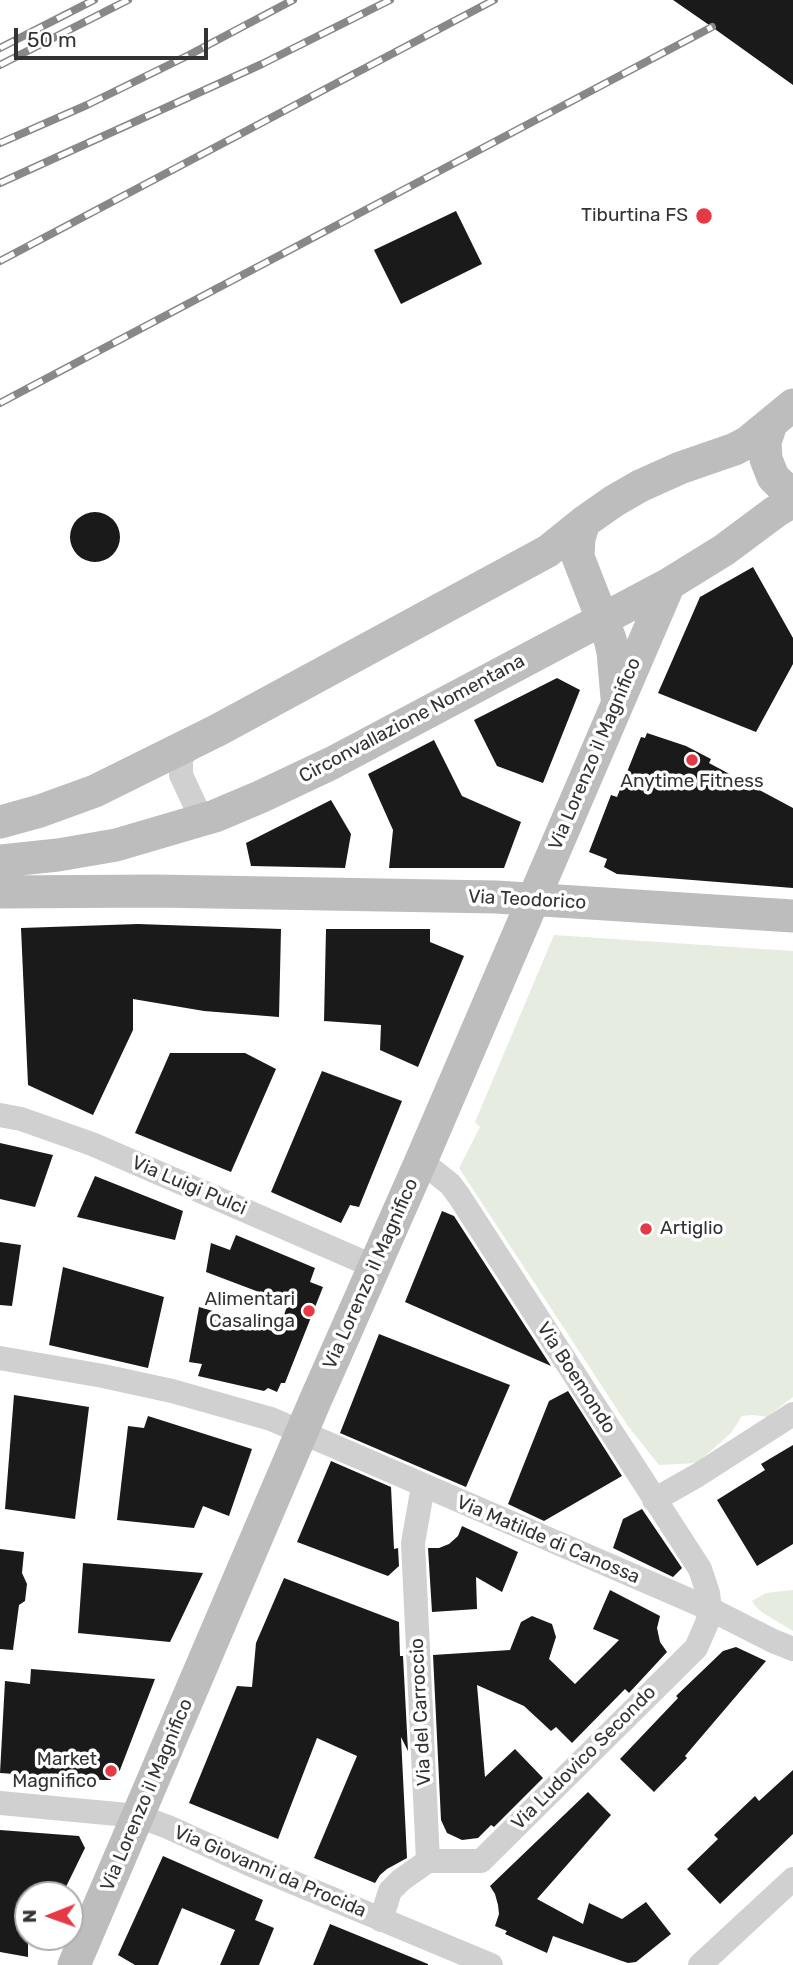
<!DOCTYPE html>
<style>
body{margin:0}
#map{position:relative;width:793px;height:1965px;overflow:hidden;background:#fff;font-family:Rubik,sans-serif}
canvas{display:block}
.north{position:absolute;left:14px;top:1881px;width:70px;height:70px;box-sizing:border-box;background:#fff;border:2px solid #adadad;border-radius:50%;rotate:269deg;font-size:19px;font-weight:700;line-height:28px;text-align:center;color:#333}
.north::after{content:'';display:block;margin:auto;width:24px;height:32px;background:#e63946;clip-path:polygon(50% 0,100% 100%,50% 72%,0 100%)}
.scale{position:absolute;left:14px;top:28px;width:194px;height:32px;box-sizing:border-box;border:4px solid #333;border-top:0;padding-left:9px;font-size:21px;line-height:24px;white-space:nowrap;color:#333;-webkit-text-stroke:5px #fff;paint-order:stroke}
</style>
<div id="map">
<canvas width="793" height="1965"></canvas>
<div class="north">N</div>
<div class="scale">50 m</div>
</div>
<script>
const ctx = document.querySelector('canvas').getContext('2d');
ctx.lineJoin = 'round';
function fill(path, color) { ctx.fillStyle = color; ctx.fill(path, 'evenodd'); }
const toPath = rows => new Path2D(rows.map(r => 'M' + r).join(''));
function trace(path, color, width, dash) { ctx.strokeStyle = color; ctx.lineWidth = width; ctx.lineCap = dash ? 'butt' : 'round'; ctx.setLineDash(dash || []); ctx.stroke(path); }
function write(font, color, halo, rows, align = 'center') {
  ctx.font = font + ' Rubik,sans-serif'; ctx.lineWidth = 7; ctx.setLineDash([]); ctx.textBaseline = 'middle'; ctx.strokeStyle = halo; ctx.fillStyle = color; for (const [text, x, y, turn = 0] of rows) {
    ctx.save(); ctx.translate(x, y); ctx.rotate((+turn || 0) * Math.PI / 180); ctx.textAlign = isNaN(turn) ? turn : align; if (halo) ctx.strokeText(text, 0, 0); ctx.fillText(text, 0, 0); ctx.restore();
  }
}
fill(toPath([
 [554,935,793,951,793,1397,767,1417,754,1415,742,1416,731,1433,697,1463,659,1465,628,1426,459,1168,480,1127,475,1122],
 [793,1590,793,1631,763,1613,756,1607,752,1601,766,1593]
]), '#e6ecdf');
fill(toPath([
 [673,0,793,0,793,85,712,27],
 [456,211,482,264,401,304,374,250],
 '70 537a25 25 0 1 1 50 0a25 25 0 1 1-50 0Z',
 [753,567,793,638,793,664,756,732,658,693,700,597],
 [557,678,580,690,543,783,497,766,474,720],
 [647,733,686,746,711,759,709,763,793,808,793,888,617,874,604,867,607,859,589,852,611,795,617,797,641,737,645,738],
 [434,740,462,796,521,822,504,868,389,868,393,830,368,774],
 [331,800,351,834,345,868,251,866,246,843],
 [138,924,281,929,279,1017,204,1011,133,999,133,1030,93,1115,28,1085,21,928],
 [326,929,430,929,430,942,464,956,418,1067,380,1050,381,1025,324,1021],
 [170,1053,245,1053,276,1069,231,1172,135,1133],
 [322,1071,402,1101,359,1207,350,1205,341,1223,271,1192],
 [0,1143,53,1155,35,1207,0,1199],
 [95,1176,183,1211,175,1240,77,1217],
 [442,1211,454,1216,551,1366,405,1302],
 [236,1235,315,1268,310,1282,323,1287,285,1383,281,1383,277,1392,268,1388,264,1391,198,1376,202,1364,189,1362,199,1307,279,1330,288,1303,206,1272,211,1243,230,1250],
 [0,1242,21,1245,12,1306,0,1305],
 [63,1267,164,1297,148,1368,49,1345],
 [379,1334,510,1385,466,1487,340,1433],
 [568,1391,622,1476,544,1521,508,1504,549,1401],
 [14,1395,89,1407,75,1519,5,1509],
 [148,1416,252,1449,229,1516,203,1506,194,1528,117,1520,128,1426,144,1428],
 [793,1445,793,1544,757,1566,717,1500,765,1470,761,1464],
 [331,1461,391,1487,394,1549,398,1548,399,1566,388,1576,297,1542],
 [642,1509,682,1568,673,1577,613,1548,623,1519],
 [462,1526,518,1552,502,1592,476,1577,477,1609,432,1612,428,1548,439,1548,449,1544,458,1536],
 [0,1549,24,1552,22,1573,27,1584,25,1601,19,1605,13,1650,0,1649],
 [83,1563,203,1573,170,1642,78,1633],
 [284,1578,399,1622,400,1656,403,1656,408,1751,401,1737,407,1858,387,1869,380,1875,375,1883,314,1858,357,1756,317,1738,278,1839,189,1803,237,1686,252,1687,256,1643],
 [610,1590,660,1616,657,1628,660,1642,667,1652,629,1693,625,1689,572,1743,556,1727,551,1731,524,1706,477,1685,485,1777,515,1749,543,1778,494,1827,491,1825,478,1838,462,1840,447,1833,441,1820,433,1655,510,1650,521,1622,532,1616,552,1624,556,1637,549,1659,575,1684,619,1640,593,1629],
 [736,1647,766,1661,685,1756,687,1758,654,1792,620,1759,678,1698,676,1696,723,1651],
 [31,1669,155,1679,120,1770,115,1776,110,1780,103,1780,0,1773,5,1681,30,1684],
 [793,1770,793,1834,720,1904,687,1869,718,1839,714,1835,755,1796,759,1801],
 [588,1792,611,1815,537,1899,583,1924,589,1903,622,1919,646,1902,671,1934,636,1962,628,1963,622,1961,553,1936,547,1953,505,1934,507,1931,495,1926,499,1914,498,1905,495,1894,490,1886],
 [0,1830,79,1836,85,1848,62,1895,28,1895,28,1957,0,1952],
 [163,1856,263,1900,255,1920,274,1928,259,1965,220,1965,235,1930,182,1908,158,1965,135,1965,118,1955],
 [330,1924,428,1964,428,1965,313,1965]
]), '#1a1a1a');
trace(toPath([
 [191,743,181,759,181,775,202,820],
 [0,1115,21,1119,92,1144,375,1267],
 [421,1161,450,1184,459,1196,700,1569,708,1593,710,1609,707,1623,696,1648,481,1861,428,1861],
 [0,1358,103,1376,172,1391,271,1419,710,1609,773,1641,793,1649],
 [654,1500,698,1475,793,1414],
 [0,1803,138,1816,168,1827,256,1867,491,1965],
 [381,1920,390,1891,401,1880,428,1861,413,1543,423,1486],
 [700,1965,793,1879]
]), '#d0d0d0', 24);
trace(toPath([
 [771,424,765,442,766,459,773,477,781,485,793,493],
 [584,522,579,538,578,557,610,639,613,652,617,698],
 [0,822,40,811,95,791,218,730,548,551,584,522,614,501,640,486,680,468,735,449,748,442,793,405],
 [0,861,58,855,116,845,215,816,260,797,332,763,669,584,724,550,775,512,793,501],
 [0,892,156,891,496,897,793,916],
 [74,1965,315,1401,421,1161,669,584]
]), '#bdbdbd', 33);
const rail = toPath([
 [0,48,94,0],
 [0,65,128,0],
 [0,143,87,105,189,55,293,0],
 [0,183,262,64,390,0],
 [0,261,494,0],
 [0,403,712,27]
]);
trace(rail, '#888', 8);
trace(rail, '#fff', 5, [16]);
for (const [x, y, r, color] of [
 [704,216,9,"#e63946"],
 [692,760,7,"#e63946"],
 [646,1229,7,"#e63946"],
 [309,1311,7,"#e63946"],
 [111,1771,7,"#e63946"]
]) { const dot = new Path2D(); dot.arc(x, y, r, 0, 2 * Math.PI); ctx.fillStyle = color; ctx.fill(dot); trace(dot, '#fff', 2.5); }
write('19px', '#333', '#fff', [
 ["Tiburtina FS",688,216],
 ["Anytime Fitness",692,782,"center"],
 ["Artiglio",660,1229,"left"],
 ["Alimentari",295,1300],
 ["Casalinga",295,1322],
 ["Market",97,1760],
 ["Magnifico",97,1782]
], 'right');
write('19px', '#333', '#fff', [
 ["Circonvallazione Nomentana",412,719,-28],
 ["Via Lorenzo il Magnifico",595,754,-67],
 ["Via Teodorico",527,900,3],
 ["Via Luigi Pulci",189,1186,23],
 ["Via Lorenzo il Magnifico",371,1274,-66],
 ["Via Boemondo",576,1378,57],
 ["Via Matilde di Canossa",548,1540,23],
 ["Via del Carroccio",421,1712,-93],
 ["Via Ludovico Secondo",584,1758,-45],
 ["Via Lorenzo il Magnifico",147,1795,-67],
 ["Via Giovanni da Procida",270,1872,23]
]);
</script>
